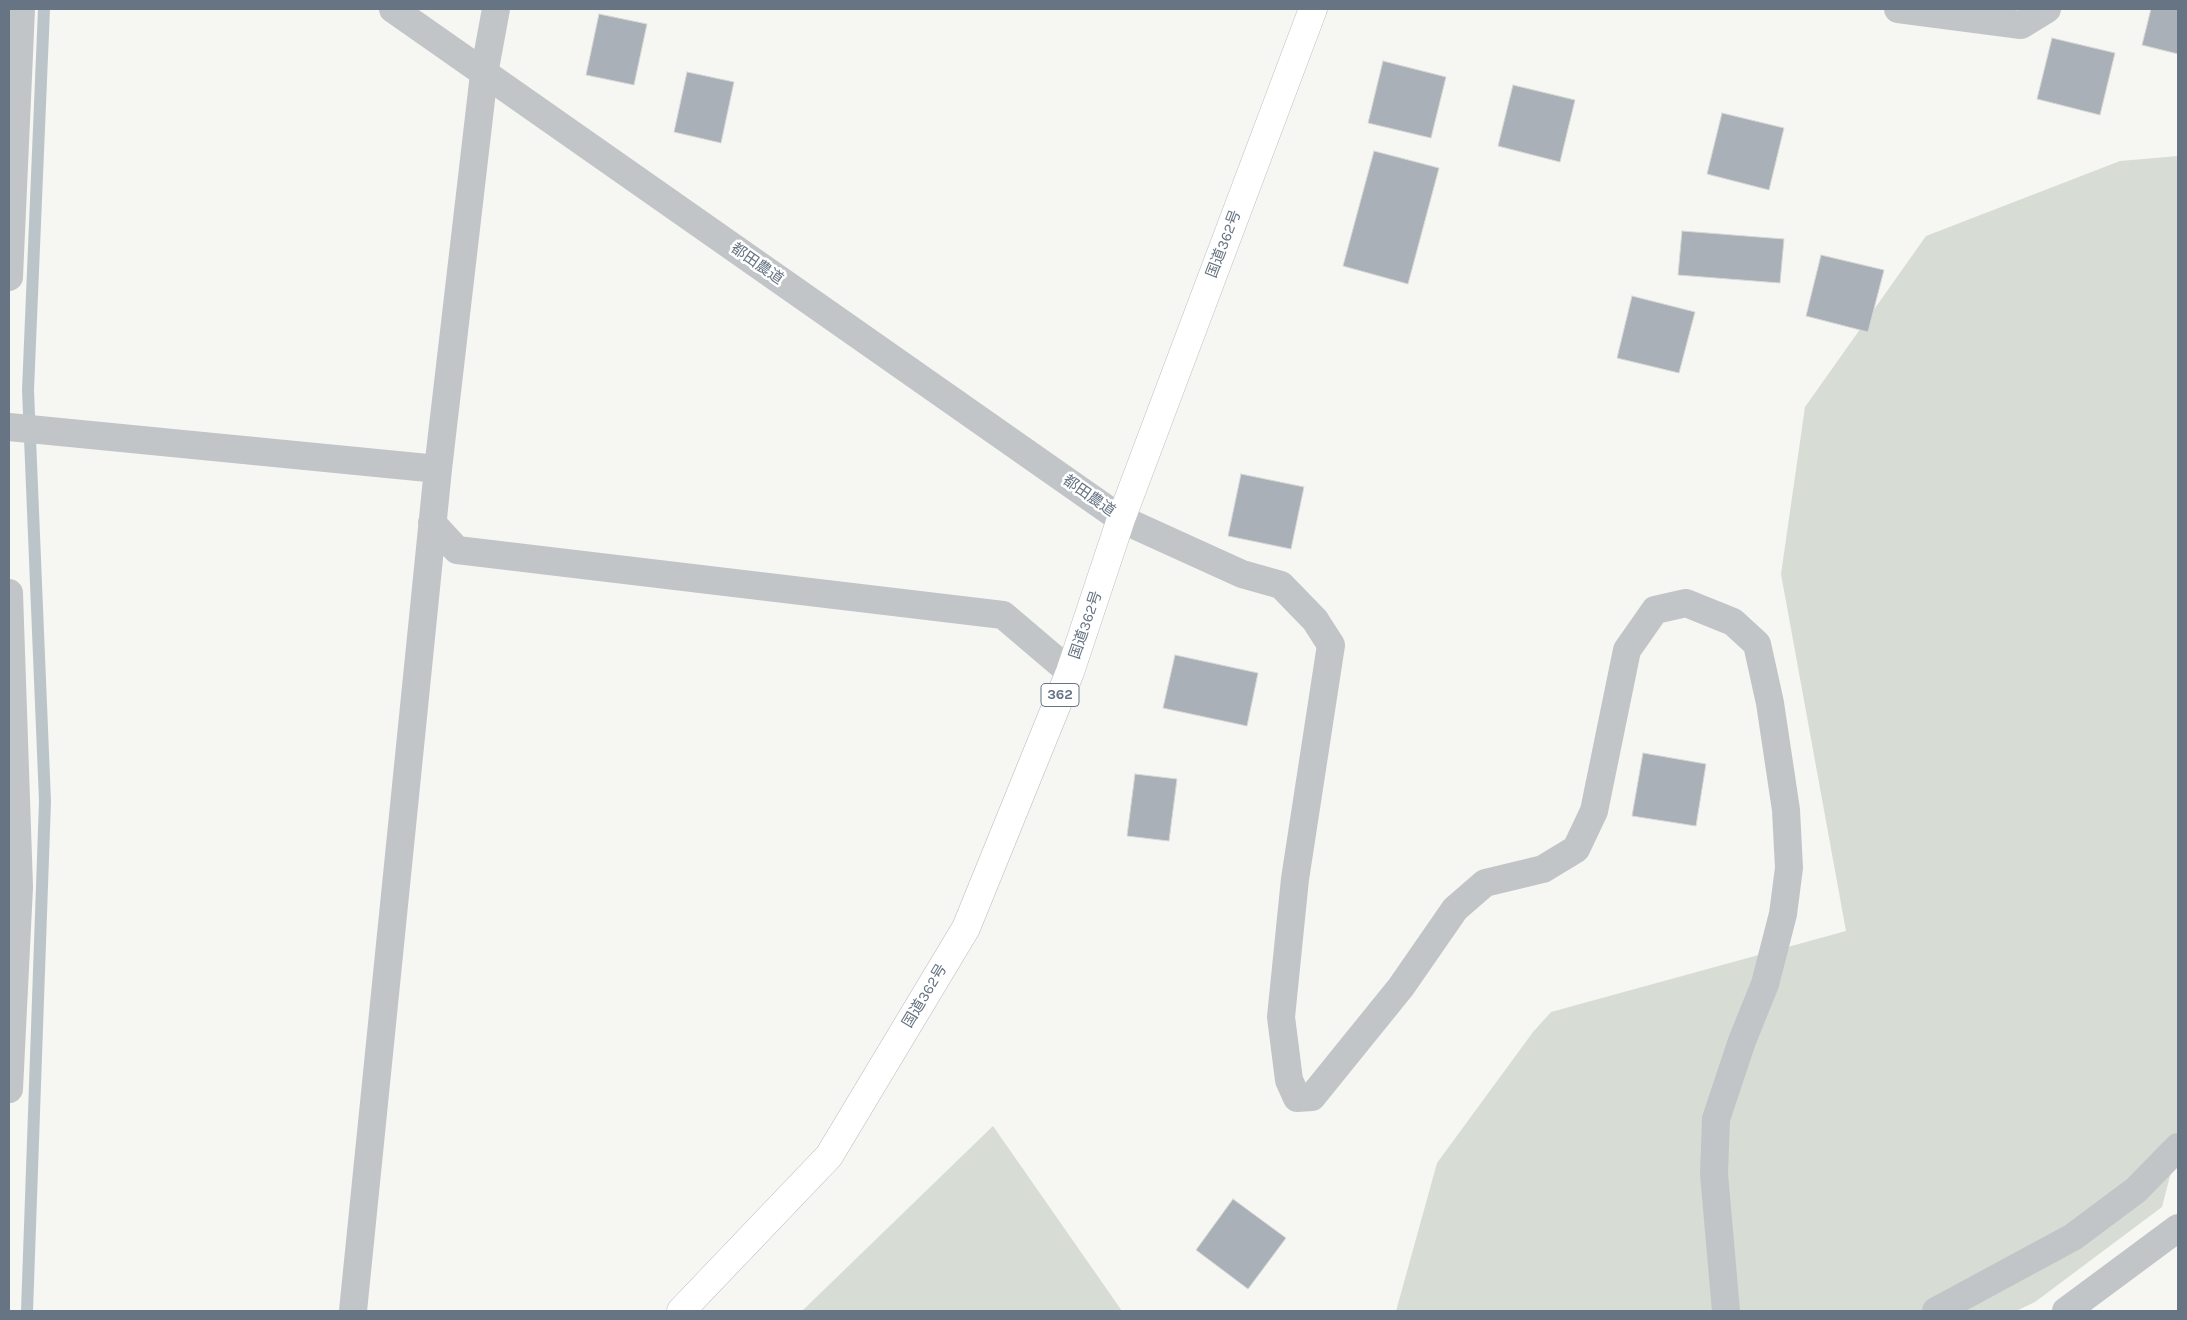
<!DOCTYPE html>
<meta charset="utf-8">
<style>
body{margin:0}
#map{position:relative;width:2187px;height:1320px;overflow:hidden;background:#f6f6f3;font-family:Karla,sans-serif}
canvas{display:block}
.frame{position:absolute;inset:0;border:10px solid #667483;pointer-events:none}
</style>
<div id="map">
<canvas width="2187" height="1320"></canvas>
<div class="frame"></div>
</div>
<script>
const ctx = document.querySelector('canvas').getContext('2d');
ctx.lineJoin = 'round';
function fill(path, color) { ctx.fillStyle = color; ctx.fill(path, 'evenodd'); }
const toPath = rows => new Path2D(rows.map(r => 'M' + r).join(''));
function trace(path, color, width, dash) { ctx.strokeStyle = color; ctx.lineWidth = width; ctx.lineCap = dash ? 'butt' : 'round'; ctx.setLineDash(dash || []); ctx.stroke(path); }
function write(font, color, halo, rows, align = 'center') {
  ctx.font = font + ' Karla,"Noto Sans JP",sans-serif'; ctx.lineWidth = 5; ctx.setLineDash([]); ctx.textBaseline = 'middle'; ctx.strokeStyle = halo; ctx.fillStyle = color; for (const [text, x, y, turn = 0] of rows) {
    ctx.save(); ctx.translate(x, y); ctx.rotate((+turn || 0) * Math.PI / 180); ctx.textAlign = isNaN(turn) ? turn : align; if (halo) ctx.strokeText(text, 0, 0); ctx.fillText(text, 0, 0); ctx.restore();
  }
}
fill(toPath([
 [2178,156,2178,1145,2162,1207,2035,1302,2016,1311,1396,1311,1437,1163,1533,1032,1551,1012,1846,931,1781,574,1805,407,1926,236,2120,161],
 [993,1126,1122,1311,802,1311]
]), '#d7ddd4');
trace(toPath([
 [27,1311,45,801,28,390,44,9]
]), '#bbc5c9', 12);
const building = toPath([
 [2151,9,2178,9,2178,54,2142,45,2151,9],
 [599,14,647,24,634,85,586,75,599,14],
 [2052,38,2115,53,2100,115,2037,99,2052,38],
 [1383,61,1446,77,1431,138,1368,123,1383,61],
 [687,72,734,82,721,143,674,132,687,72],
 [1513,85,1575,100,1560,162,1498,146,1513,85],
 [1722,113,1784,128,1769,190,1707,174,1722,113],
 [1374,151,1439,168,1408,284,1343,266,1374,151],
 [1682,231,1784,239,1780,283,1678,275,1682,231],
 [1821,255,1884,270,1868,332,1806,316,1821,255],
 [1632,296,1695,312,1679,373,1617,358,1632,296],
 [1241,474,1304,487,1291,549,1228,536,1241,474],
 [1175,655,1258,673,1247,726,1163,708,1175,655],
 [1643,753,1706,764,1696,826,1632,816,1643,753],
 [1135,774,1177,779,1169,841,1127,836,1135,774],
 [1233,1199,1286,1238,1248,1289,1196,1250,1233,1199]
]);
fill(building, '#aab0b7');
trace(building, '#d7d7d5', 1);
const highway = toPath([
 [681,1311,829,1156,966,928,1070,672,1121,519,1313,9]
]);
trace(highway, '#b6b9bc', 29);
trace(toPath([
 [393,9,1121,519,1242,574,1281,585,1315,620,1331,645,1295,879,1281,1017,1289,1080,1297,1098,1312,1097,1401,987,1455,909,1485,883,1543,869,1576,849,1594,811,1627,650,1655,610,1686,603,1733,622,1757,644,1770,703,1786,810,1789,868,1783,914,1765,984,1742,1041,1716,1119,1714,1174,1726,1311],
 [1898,9,2021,25,2047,9],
 [9,277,21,9],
 [9,427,438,469],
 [432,523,457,550,1003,615,1070,672],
 [9,593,19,887,9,1089],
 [353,1311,438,469,484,74,496,9],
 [1936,1311,2073,1237,2136,1190,2178,1147],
 [2066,1311,2178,1228]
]), '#c1c5c8', 28);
trace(highway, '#fff', 28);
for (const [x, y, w] of [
 [1060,695,38]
]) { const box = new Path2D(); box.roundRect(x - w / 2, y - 11.5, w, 23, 4); ctx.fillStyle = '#fff'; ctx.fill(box); trace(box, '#667483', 1); }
write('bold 14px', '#667483', null, [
 ["362",1060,695]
]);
write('15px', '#667483', '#fff', [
 ["国道362号",1224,244,-69],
 ["都田農道",757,264,35],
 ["都田農道",1089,496,35],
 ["国道362号",1086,625,-71],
 ["国道362号",925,996,-59]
]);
</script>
